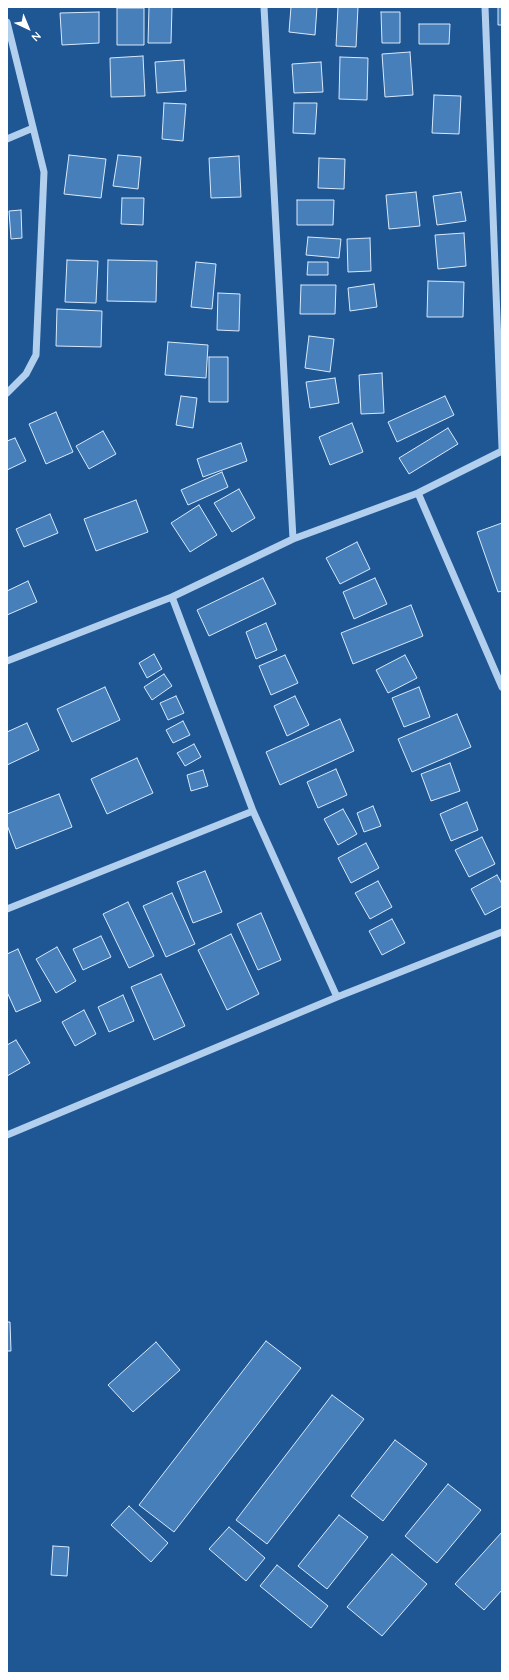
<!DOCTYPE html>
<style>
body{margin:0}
#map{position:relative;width:509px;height:1680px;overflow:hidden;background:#1f5694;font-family:Quicksand,sans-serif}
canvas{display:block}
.frame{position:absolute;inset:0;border:8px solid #fff;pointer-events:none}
.north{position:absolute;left:8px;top:8px;width:40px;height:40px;-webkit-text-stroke:3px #1f5694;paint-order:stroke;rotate:136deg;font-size:11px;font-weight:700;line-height:16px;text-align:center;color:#fff}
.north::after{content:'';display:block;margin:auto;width:14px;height:18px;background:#fff;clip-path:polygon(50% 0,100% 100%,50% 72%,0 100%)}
</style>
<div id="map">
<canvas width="509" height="1680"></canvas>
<div class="frame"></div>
<div class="north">N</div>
</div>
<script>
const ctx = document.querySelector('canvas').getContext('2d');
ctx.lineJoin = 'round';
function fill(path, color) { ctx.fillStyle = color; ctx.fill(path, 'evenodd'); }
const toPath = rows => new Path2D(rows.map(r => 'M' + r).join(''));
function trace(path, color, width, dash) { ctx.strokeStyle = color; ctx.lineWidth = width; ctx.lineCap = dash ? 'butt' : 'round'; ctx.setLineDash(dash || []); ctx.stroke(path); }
const building = toPath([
 [149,7,172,7,171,43,148,43,149,7],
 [291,7,317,7,315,35,289,32,291,7],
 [338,7,358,7,356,47,336,46,338,7],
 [498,7,502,7,502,25,498,25,498,7],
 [117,8,144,8,144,45,117,45,117,8],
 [99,12,99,43,62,45,60,13,99,12],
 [381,12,400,12,400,43,382,43,381,12],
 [419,24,450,24,449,44,419,44,419,24],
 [410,52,413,95,385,97,382,54,410,52],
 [143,56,145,96,111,97,110,58,143,56],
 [340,57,368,58,367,100,339,99,340,57],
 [184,60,186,91,157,93,155,62,184,60],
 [321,62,323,92,294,93,292,64,321,62],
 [434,95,461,96,459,134,432,133,434,95],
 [164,103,186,104,183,141,162,139,164,103],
 [294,103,317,103,315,134,293,133,294,103],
 [69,155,106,159,101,198,64,194,69,155],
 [118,155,141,157,138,189,113,186,118,155],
 [239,156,241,197,211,198,209,158,239,156],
 [319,158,345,159,344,189,318,188,319,158],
 [416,192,420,226,389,229,386,195,416,192],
 [461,192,466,221,437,225,433,196,461,192],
 [122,198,144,198,143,225,121,224,122,198],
 [297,200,334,200,333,225,297,225,297,200],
 [21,210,22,238,11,239,9,211,21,210],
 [464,233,466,266,438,269,435,235,464,233],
 [308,237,341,239,339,258,306,255,308,237],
 [370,238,371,271,348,272,347,239,370,238],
 [67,260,98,261,96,303,65,302,67,260],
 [108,260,157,261,156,302,107,301,108,260],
 [196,262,216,264,212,309,191,307,196,262],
 [308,262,328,262,328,275,307,275,308,262],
 [428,281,464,282,463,317,427,317,428,281],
 [374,284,377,307,350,311,348,288,374,284],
 [301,285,336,285,335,314,300,314,301,285],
 [218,293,240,294,239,331,217,330,218,293],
 [57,309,102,311,101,347,56,346,57,309],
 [309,336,334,339,330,372,305,368,309,336],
 [168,342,208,345,206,378,165,375,168,342],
 [209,357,228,357,228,402,209,402,209,357],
 [382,373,384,413,361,414,359,375,382,373],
 [335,378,339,403,310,408,306,382,335,378],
 [181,396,197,398,193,428,176,425,181,396],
 [445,396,454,415,397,442,388,422,445,396],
 [56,412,73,452,46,464,29,424,56,412],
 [352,423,363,452,330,465,319,437,352,423],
 [448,428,458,444,409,474,399,458,448,428],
 [103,431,116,454,89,469,76,446,103,431],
 [15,438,26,461,7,470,7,441,15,438],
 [241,443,247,461,203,477,197,459,241,443],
 [222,472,228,487,188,505,181,490,222,472],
 [239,489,255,518,232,532,214,503,239,489],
 [136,500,148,532,96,551,84,519,136,500],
 [199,505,217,535,190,552,171,523,199,505],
 [50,514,58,533,24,547,16,529,50,514],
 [502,523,502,591,498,592,477,532,502,523],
 [357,542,370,569,340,584,326,558,357,542],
 [263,578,276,604,209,636,197,610,263,578],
 [375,578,387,604,354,619,343,592,375,578],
 [28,581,37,602,7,615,7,591,28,581],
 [411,605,423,636,353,664,341,633,411,605],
 [266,623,277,650,256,659,246,632,266,623],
 [154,654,162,669,147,678,139,663,154,654],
 [285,655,298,683,271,695,259,666,285,655],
 [405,655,417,678,388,693,376,670,405,655],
 [164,674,172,686,152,700,144,687,164,674],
 [105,687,120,720,72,742,57,709,105,687],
 [419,687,430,717,404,727,392,698,419,687],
 [176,696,184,713,168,720,160,703,176,696],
 [295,696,309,725,287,736,274,706,295,696],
 [457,714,471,747,412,772,398,739,457,714],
 [340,719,354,751,280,785,266,752,340,719],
 [183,721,190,735,173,743,166,730,183,721],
 [27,723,39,750,7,765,7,732,27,723],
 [194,744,201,757,185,766,177,753,194,744],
 [137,758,153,793,107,814,91,779,137,758],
 [450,763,460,791,431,801,421,774,450,763],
 [336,769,347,795,318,808,307,782,336,769],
 [203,770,208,786,191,791,187,775,203,770],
 [59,794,72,827,16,849,7,825,7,814,59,794],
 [467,802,478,830,451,841,440,814,467,802],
 [373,806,381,826,364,832,357,813,373,806],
 [343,809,357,834,338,845,324,819,343,809],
 [482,837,495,864,469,877,455,850,482,837],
 [366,843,379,868,351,883,338,858,366,843],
 [205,871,222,912,193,923,177,882,205,871],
 [497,875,502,884,502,906,485,915,471,889,497,875],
 [378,881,392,907,370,919,355,893,378,881],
 [172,893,195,944,166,957,143,906,172,893],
 [128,902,154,956,129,968,103,914,128,902],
 [261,913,281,960,258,970,237,924,261,913],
 [392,919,405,943,382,955,369,931,392,919],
 [231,934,259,994,227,1010,198,950,231,934],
 [101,936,111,957,83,970,73,949,101,936],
 [57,947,76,981,56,993,36,959,57,947],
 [18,949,41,1001,16,1012,7,992,7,954,18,949],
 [161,974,185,1026,154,1040,131,987,161,974],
 [123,995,134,1021,109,1032,98,1007,123,995],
 [84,1010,96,1034,75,1046,62,1022,84,1010],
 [16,1040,30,1063,7,1076,7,1045,16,1040],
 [7,1322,10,1322,11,1351,7,1351,7,1322],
 [266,1341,301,1368,174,1532,139,1505,266,1341],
 [156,1342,180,1370,133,1412,108,1385,156,1342],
 [332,1395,364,1419,267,1544,236,1520,332,1395],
 [395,1440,427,1464,383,1521,351,1496,395,1440],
 [448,1484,481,1510,437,1563,405,1536,448,1484],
 [129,1506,168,1543,151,1562,111,1525,129,1506],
 [339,1515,368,1537,327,1589,298,1566,339,1515],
 [229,1527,265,1558,246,1581,209,1549,229,1527],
 [502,1532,502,1590,484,1610,455,1584,502,1532],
 [53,1546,69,1547,67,1576,51,1575,53,1546],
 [392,1554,427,1584,382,1636,347,1607,392,1554],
 [277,1565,328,1606,311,1628,260,1586,277,1565]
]);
fill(building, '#477fbb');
trace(building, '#d8e9fa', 1);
trace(toPath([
 [264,7,293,539],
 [485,7,502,448],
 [7,22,44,172,36,355,26,374,7,393],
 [7,139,33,128],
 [418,493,502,687],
 [7,661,172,597,293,539,418,493,502,451],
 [7,909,253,811],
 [337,997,502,932],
 [7,1135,337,997,253,811,172,597]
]), '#b2cfee', 7);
</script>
